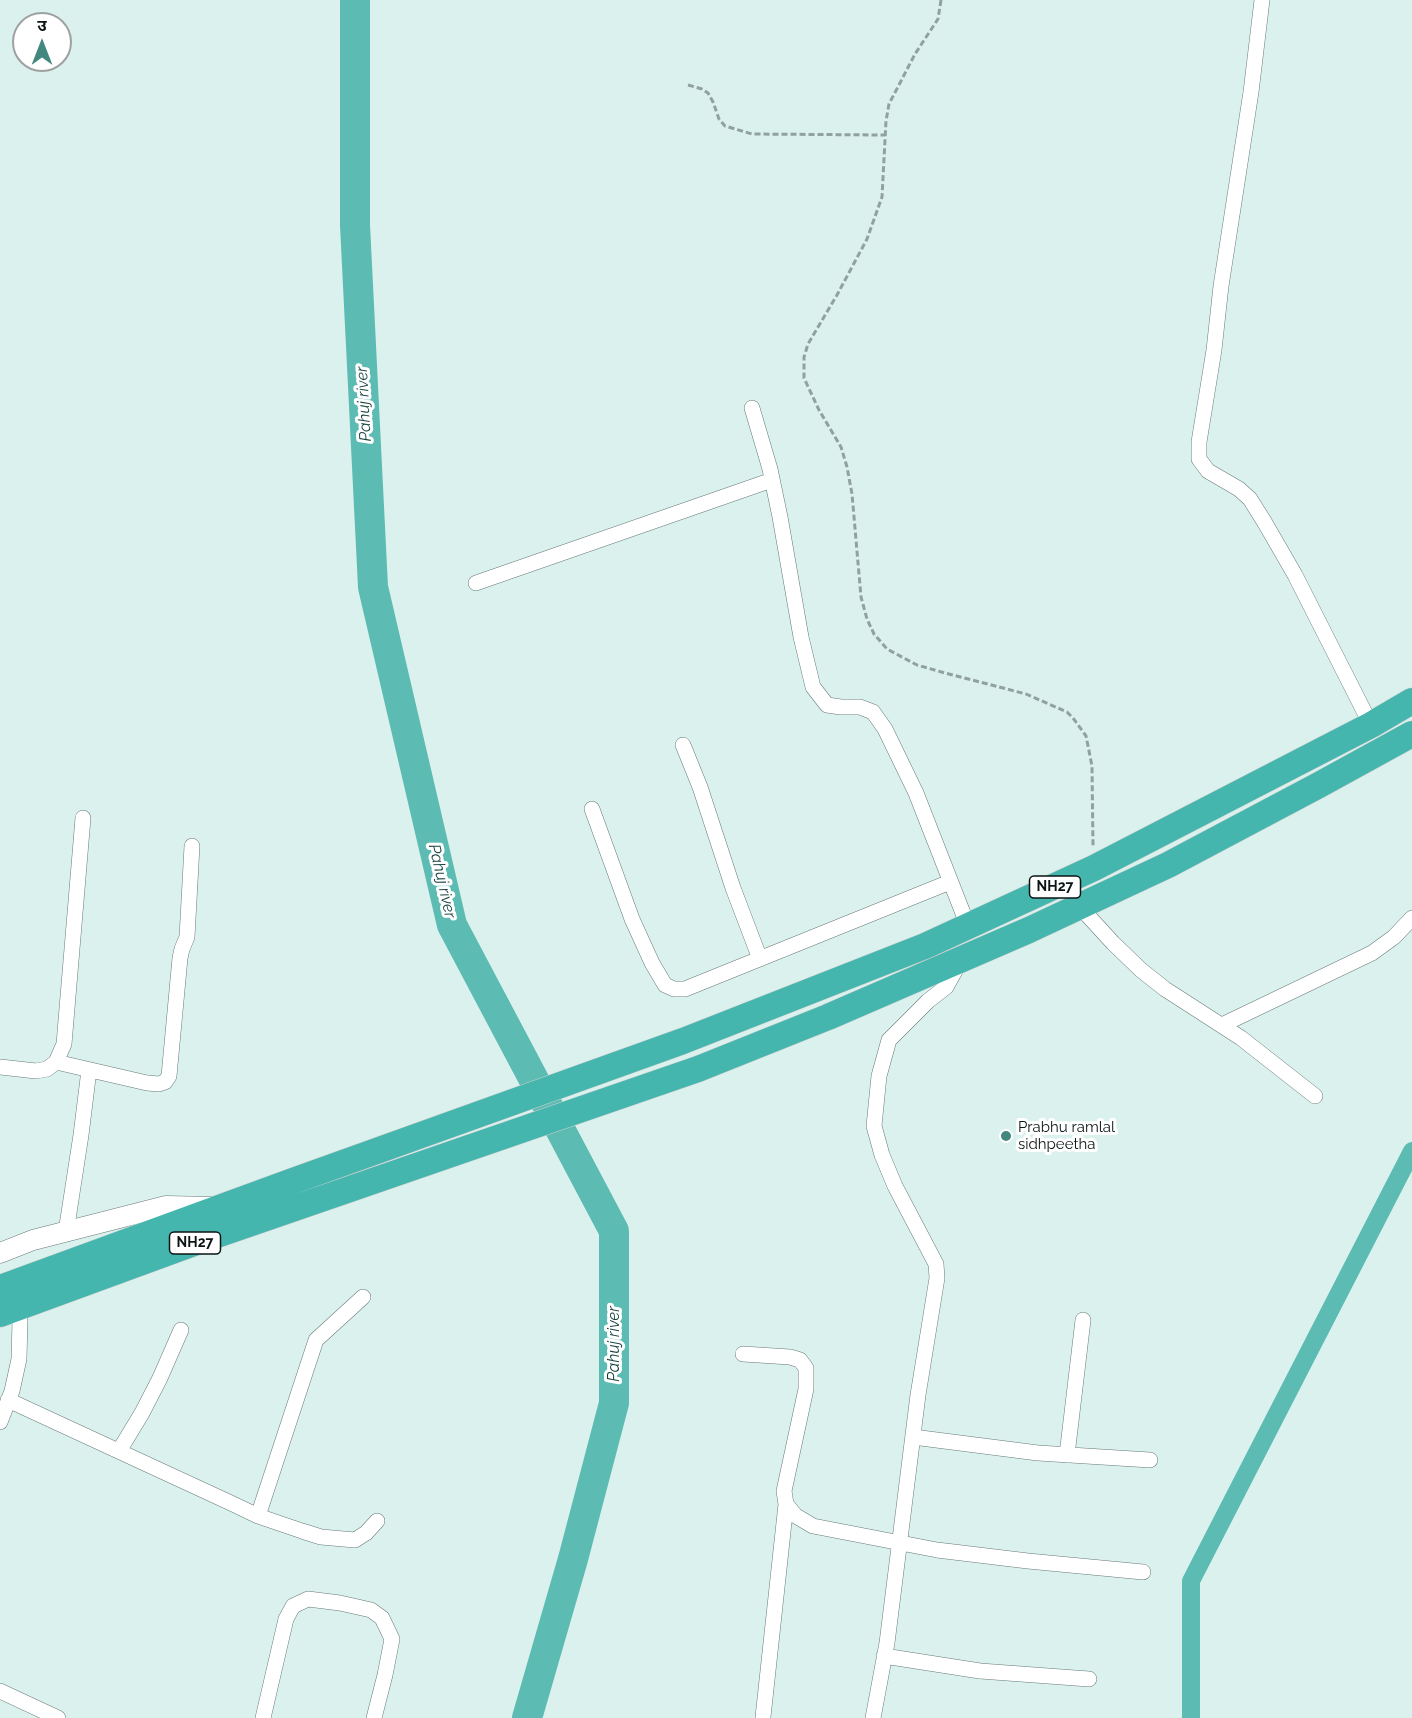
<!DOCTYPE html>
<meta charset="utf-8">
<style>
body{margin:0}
#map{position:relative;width:1412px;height:1718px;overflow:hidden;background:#dbf1ee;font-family:Raleway,"Noto Sans Devanagari",sans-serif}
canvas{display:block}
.north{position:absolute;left:12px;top:12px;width:60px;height:60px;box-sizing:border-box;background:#fff;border:2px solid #9ea1a1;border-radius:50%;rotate:0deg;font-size:16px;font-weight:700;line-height:24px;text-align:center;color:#0d1514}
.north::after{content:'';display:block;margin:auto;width:21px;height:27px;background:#428881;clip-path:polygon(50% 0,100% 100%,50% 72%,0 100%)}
</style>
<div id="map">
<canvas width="1412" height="1718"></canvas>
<div class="north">उ</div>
</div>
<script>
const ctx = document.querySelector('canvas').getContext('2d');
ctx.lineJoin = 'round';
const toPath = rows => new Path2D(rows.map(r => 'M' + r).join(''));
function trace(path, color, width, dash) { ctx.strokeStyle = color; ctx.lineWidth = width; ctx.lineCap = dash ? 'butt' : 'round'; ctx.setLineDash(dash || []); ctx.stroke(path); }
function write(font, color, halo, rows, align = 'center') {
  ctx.font = font + ' Raleway,sans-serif'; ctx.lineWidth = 6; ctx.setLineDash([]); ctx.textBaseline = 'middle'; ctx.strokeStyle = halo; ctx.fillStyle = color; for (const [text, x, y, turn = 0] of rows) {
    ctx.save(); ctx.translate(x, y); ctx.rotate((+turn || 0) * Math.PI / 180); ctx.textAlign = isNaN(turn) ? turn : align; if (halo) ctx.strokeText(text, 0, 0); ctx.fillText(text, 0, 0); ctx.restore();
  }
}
trace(toPath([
 [1191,1718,1191,1581,1412,1151]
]), '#5cbbb2', 18);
trace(toPath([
 [355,0,355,225,373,587,452,925,614,1231,614,1403,573,1559,527,1718]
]), '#5cbbb2', 30);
const minor = toPath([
 [1262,0,1251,92,1221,286,1214,350,1199,442,1199,459,1208,471,1239,489,1250,499,1265,523,1295,575,1371,725],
 [752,408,770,469,780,517,801,637,813,687,827,705,841,707,860,707,873,712,885,729,916,793,968,926],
 [476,583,772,480],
 [683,745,700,787,733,888,760,959],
 [592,809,632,919,652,963,665,985,674,989,685,989,950,882],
 [1080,907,1113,943,1141,970,1165,989,1241,1038,1315,1096],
 [1222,1025,1372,953,1394,937,1412,918],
 [56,1062,147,1083,159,1084,165,1082,169,1076,180,958,182,949,187,937,192,846],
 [0,1067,36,1071,47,1069,56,1062,64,1044,83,818],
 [66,1232,81,1135,89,1070],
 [743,1354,790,1357,800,1360,806,1368,806,1389,784,1491,786,1504,796,1516,813,1526,937,1550,1028,1561,1143,1572],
 [8,1400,233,1504,258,1516,302,1531,321,1537,355,1540,366,1533,377,1521],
 [0,1422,12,1391,19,1359,20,1320],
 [913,1437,1038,1453,1150,1460],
 [119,1451,142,1413,160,1378,181,1330],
 [1067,1455,1083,1320],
 [258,1516,316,1340,363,1297],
 [884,1656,980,1671,1089,1679],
 [0,1691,58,1718],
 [763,1717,786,1504],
 [263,1718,286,1619,293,1606,308,1599,340,1603,371,1610,382,1618,392,1639,385,1675,374,1718],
 [873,1718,887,1643,918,1395,937,1278,936,1264,895,1186,882,1155,874,1126,879,1076,889,1040,928,1001,946,987,961,960]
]);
const tertiary = toPath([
 [0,1253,33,1240,166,1206,213,1207]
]);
const trunk = toPath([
 [0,1288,293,1181,683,1041,925,946,1094,868,1371,725,1412,701],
 [0,1314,202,1240,698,1069,828,1017,1029,930,1168,865,1319,785,1412,734]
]);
trace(minor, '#677a78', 16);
trace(tertiary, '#677a78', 21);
trace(trunk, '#cfd0d0', 27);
trace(toPath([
 [941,0,938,19,915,54,889,104,886,121,882,197,867,239,837,295,808,344,804,357,804,378,819,410,841,447,847,467,852,494,861,597,867,619,874,634,887,649,917,665,945,673,1026,694,1067,712,1073,718,1086,736,1092,766,1093,846],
 [688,85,702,89,708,93,713,102,719,119,725,126,752,134,885,135]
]), '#90a19f', 3, [6, 3]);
trace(minor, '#fff', 15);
trace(tertiary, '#fff', 20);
trace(trunk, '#44b6ae', 26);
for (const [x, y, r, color] of [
 [1006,1136,6,"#428881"]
]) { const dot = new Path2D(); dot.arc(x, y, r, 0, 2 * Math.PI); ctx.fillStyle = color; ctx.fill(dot); trace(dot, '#fff', 2); }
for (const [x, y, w] of [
 [1055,887,51],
 [195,1243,51]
]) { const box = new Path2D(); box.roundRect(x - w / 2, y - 11, w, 22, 4.5); ctx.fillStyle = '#fff'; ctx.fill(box); trace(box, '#0d1514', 1.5); }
write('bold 14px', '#0d1514', null, [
 ["NH27",1055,887],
 ["NH27",195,1243]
]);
write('15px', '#0d1514', '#fff', [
 ["Prabhu ramlal",1018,1127],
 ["sidhpeetha",1018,1144]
], 'left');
write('italic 16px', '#123e3a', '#fff', [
 ["Pahuj river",364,404,-93],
 ["Pahuj river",442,881,77],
 ["Pahuj river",614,1344,-90]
]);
</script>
